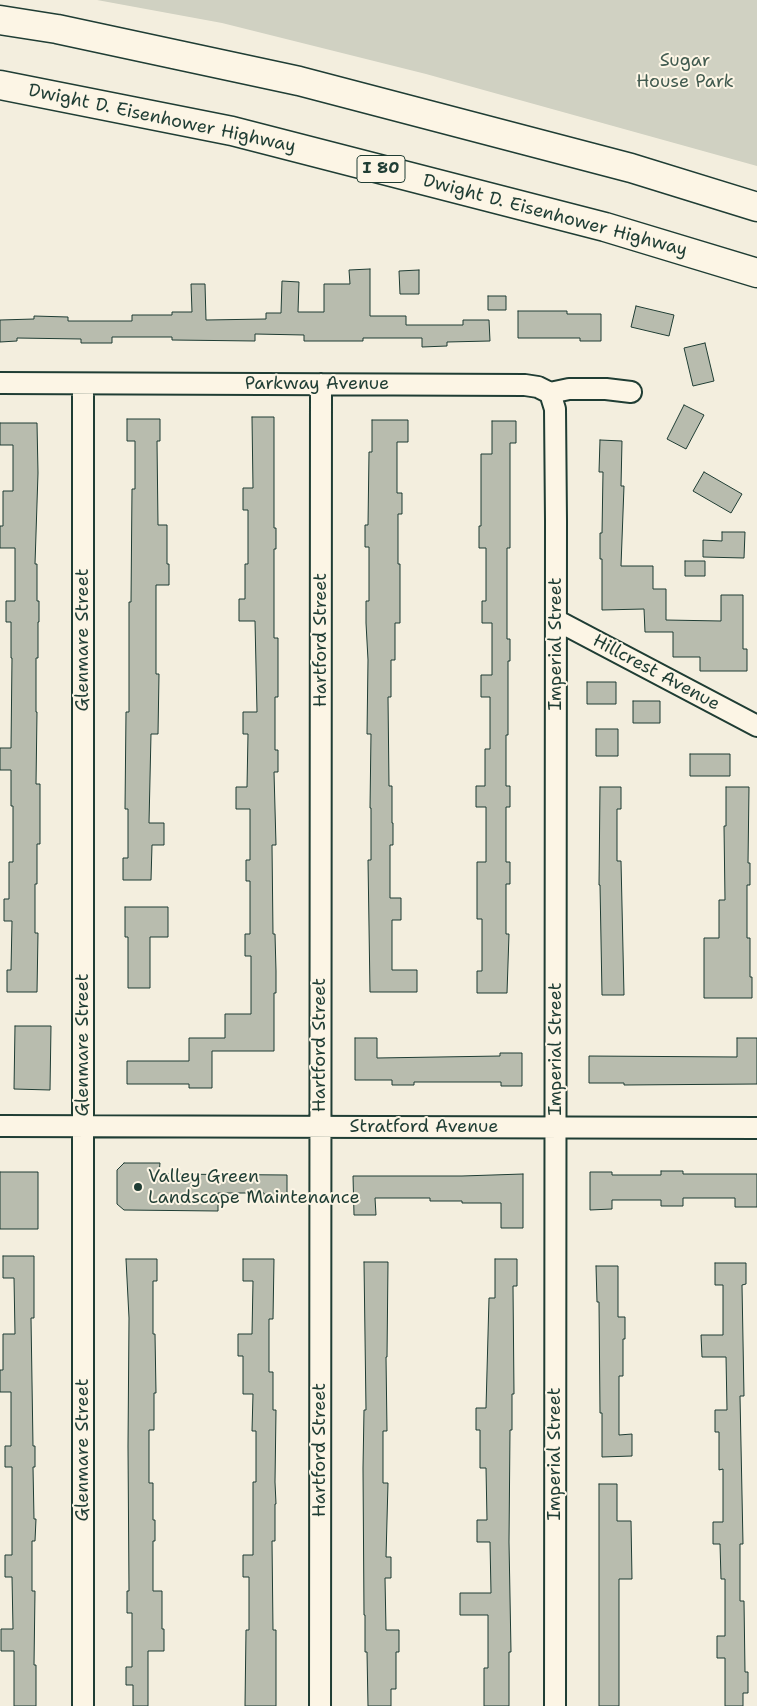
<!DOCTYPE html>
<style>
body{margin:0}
canvas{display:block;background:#f3eede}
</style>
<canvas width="757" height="1706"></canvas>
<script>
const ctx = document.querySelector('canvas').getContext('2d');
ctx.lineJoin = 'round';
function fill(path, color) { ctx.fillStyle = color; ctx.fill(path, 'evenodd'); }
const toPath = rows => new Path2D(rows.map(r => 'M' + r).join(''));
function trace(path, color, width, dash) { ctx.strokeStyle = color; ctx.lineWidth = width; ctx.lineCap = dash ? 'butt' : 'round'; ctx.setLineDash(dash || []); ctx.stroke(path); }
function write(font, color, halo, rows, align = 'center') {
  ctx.font = font + ' "Shantell Sans",sans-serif'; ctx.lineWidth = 4; ctx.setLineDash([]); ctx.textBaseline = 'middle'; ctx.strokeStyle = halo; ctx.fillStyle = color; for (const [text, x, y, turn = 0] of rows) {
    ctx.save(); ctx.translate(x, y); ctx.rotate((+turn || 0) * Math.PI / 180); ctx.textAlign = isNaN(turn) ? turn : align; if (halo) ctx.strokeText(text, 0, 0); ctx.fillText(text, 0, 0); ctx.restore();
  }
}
fill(toPath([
 [97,0,757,0,757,166,426,74,222,23]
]), '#d0d1c2');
const building = toPath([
 [370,269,370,316,406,316,406,325,463,325,463,320,489,320,490,341,447,342,447,346,422,347,422,338,363,338,363,341,304,341,304,335,255,334,255,341,172,340,172,337,112,337,112,343,81,343,81,339,17,338,17,341,0,342,0,320,34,319,34,316,68,317,68,321,132,321,132,315,172,315,172,312,192,312,191,284,205,284,206,320,266,319,266,313,281,313,282,281,299,282,298,312,324,312,324,284,350,284,349,270,370,269],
 [419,270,419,294,400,294,399,271,419,270],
 [488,296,506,296,506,310,488,310,488,296],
 [636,306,674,315,669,336,631,327,636,306],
 [518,311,567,311,567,314,601,314,601,341,580,341,580,338,518,338,518,311],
 [705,343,714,381,693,386,684,348,705,343],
 [684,405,704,415,686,449,667,439,684,405],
 [252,417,274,417,274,528,276,528,276,549,274,549,274,638,278,638,278,697,275,697,275,750,278,750,278,772,274,772,276,845,272,845,273,934,275,934,276,971,276,993,274,993,274,1051,212,1051,212,1088,189,1088,189,1084,127,1084,127,1061,189,1061,189,1038,225,1038,225,1014,251,1014,251,956,245,956,245,934,250,934,250,881,246,881,246,860,250,860,250,809,236,809,236,787,247,787,248,734,243,734,243,712,257,712,255,621,239,621,239,599,245,599,245,564,248,564,248,510,243,510,243,488,253,488,252,417],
 [127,419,160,419,160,441,157,441,158,525,167,525,167,564,169,564,169,585,156,585,156,674,159,674,158,734,151,734,149,823,164,823,164,845,152,845,151,880,123,880,123,858,128,858,128,809,125,809,126,712,129,712,129,602,131,602,132,489,135,489,135,441,127,441,127,419],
 [372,420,408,420,408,442,397,442,397,493,402,493,402,514,398,514,398,564,400,564,400,623,395,623,395,660,391,660,391,697,388,697,389,786,392,786,392,823,393,823,393,845,390,845,390,898,401,898,401,920,392,920,392,970,417,970,417,992,370,992,368,860,371,860,371,808,370,808,371,734,367,734,368,660,366,623,366,601,369,601,369,547,365,547,365,525,368,525,369,452,372,452,372,420],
 [492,421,516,421,516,443,510,443,510,548,507,548,507,639,510,639,510,661,508,661,508,735,506,735,506,786,510,786,510,807,506,807,506,862,510,862,510,884,506,884,506,934,509,934,507,993,477,993,477,971,482,971,482,919,477,919,477,862,486,862,486,807,476,807,476,786,485,786,485,749,490,749,490,697,481,697,481,675,492,675,492,623,482,623,482,601,486,601,486,548,479,548,479,526,481,526,481,454,492,454,492,421],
 [0,423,37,423,38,473,35,564,37,564,37,601,39,601,39,622,38,622,38,658,36,658,36,712,37,712,36,784,40,784,40,844,37,844,37,884,35,884,35,933,38,933,37,992,7,992,7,970,11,970,12,921,4,921,4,899,9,899,9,862,13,862,13,806,11,806,11,770,0,770,0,748,11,748,12,658,11,658,11,622,6,622,6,601,15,601,15,548,0,548,0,526,3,526,3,491,13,491,13,445,0,445,0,423],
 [600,440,622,441,621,486,624,486,621,566,653,566,653,589,666,589,666,620,721,621,721,595,743,595,743,649,747,649,747,671,700,671,700,657,673,657,673,632,645,632,644,609,602,610,602,559,600,559,600,533,602,533,603,472,599,472,600,440],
 [704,472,742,494,731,513,693,491,704,472],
 [722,532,745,532,744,558,703,557,703,540,722,541,722,532],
 [685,561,705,561,705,576,685,576,685,561],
 [587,682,616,682,616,704,587,704,587,682],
 [633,701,660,701,660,723,633,723,633,701],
 [596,729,618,729,618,756,596,756,596,729],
 [690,754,730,754,730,776,690,776,690,754],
 [600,787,621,787,621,809,617,809,617,861,621,861,624,995,602,995,600,885,599,885,600,787],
 [726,787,749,787,748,863,750,863,750,885,747,885,747,938,750,938,750,977,752,977,752,998,704,998,704,938,719,938,719,900,725,900,724,826,726,826,726,787],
 [125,907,168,907,168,937,150,937,150,988,128,988,128,937,125,937,125,907],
 [15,1026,51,1026,50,1090,14,1089,15,1026],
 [355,1038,377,1038,377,1058,500,1056,500,1053,522,1053,522,1086,501,1086,501,1082,414,1082,414,1085,392,1085,392,1080,355,1080,355,1038],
 [737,1038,757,1038,757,1084,624,1085,624,1083,589,1083,589,1056,737,1057,737,1038],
 [124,1163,160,1163,159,1174,287,1175,287,1197,264,1197,264,1193,218,1193,218,1211,124,1210,117,1204,117,1170,124,1163],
 [661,1171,683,1171,683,1174,757,1174,757,1207,735,1207,735,1198,683,1198,683,1206,661,1206,661,1200,612,1200,612,1209,590,1210,590,1172,612,1172,612,1175,661,1175,661,1171],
 [0,1172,38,1172,38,1229,0,1229,0,1172],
 [523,1174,523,1228,501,1228,501,1203,462,1203,462,1201,430,1201,430,1198,375,1198,376,1215,354,1215,353,1176,462,1176,523,1174],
 [3,1256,34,1256,34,1318,31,1318,33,1446,35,1446,35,1467,33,1467,34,1519,36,1519,35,1541,32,1541,32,1591,35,1591,34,1665,36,1665,36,1706,14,1706,14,1651,1,1651,1,1629,13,1629,12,1577,5,1577,5,1555,12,1555,12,1467,5,1467,5,1446,11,1446,11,1392,0,1392,0,1370,3,1370,3,1334,15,1334,14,1278,3,1278,3,1256],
 [126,1259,157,1259,157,1281,153,1281,153,1334,155,1334,156,1393,154,1393,154,1430,149,1430,149,1483,153,1483,153,1520,155,1520,155,1541,153,1541,153,1591,162,1591,162,1629,164,1629,164,1651,148,1651,148,1706,133,1706,133,1685,126,1685,126,1667,132,1667,132,1613,127,1613,127,1591,129,1591,128,1446,129,1318,126,1259],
 [243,1259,274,1259,273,1319,269,1319,269,1372,273,1372,273,1410,276,1410,275,1482,276,1504,275,1504,275,1541,272,1541,273,1630,276,1630,276,1706,245,1706,246,1630,249,1630,249,1577,243,1577,243,1555,253,1555,253,1482,256,1482,256,1431,252,1431,253,1394,243,1394,243,1356,238,1356,238,1334,252,1334,253,1281,243,1281,243,1259],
 [495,1259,517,1259,517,1286,513,1286,514,1394,512,1394,512,1430,510,1430,509,1542,511,1652,509,1652,509,1706,484,1706,484,1668,488,1668,488,1615,460,1615,460,1593,491,1593,490,1542,477,1542,477,1520,487,1520,486,1468,480,1468,480,1430,476,1430,476,1408,486,1408,489,1298,495,1298,495,1259],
 [364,1262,388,1262,387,1357,386,1357,387,1431,383,1431,383,1483,388,1483,386,1557,391,1557,391,1578,385,1578,386,1630,399,1630,399,1652,396,1652,396,1689,391,1689,391,1706,368,1706,367,1652,365,1652,365,1615,364,1615,363,1468,364,1410,366,1410,364,1262],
 [715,1263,746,1263,746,1284,742,1285,744,1396,740,1396,743,1544,740,1544,740,1601,744,1601,745,1672,748,1672,748,1693,743,1693,743,1706,725,1706,725,1658,717,1658,717,1636,725,1636,725,1579,721,1579,720,1544,713,1544,713,1522,723,1522,723,1469,719,1470,719,1432,715,1432,715,1410,727,1410,726,1357,702,1357,701,1335,723,1335,723,1285,715,1285,715,1263],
 [596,1266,618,1266,618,1317,625,1317,625,1339,623,1339,623,1376,619,1376,619,1435,632,1434,632,1456,602,1457,602,1413,600,1413,599,1302,597,1302,596,1266],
 [599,1484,617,1484,617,1521,631,1521,632,1579,619,1579,619,1706,599,1706,599,1484]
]);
fill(building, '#b8bcae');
trace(building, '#1f3d34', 1);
const minor = toPath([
 [0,383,525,385,538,387,550,393,569,389,606,389,631,392],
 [83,384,83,1706],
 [550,393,555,409,556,521,555,1706],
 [556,620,757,726],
 [0,1126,757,1128],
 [320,1706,321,384]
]);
const highway = toPath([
 [0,20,57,29,299,81,631,168,757,207],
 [0,85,232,131,605,227,757,273]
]);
trace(minor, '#1f3d34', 24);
trace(highway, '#1f3d34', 31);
trace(minor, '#fcf5e5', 20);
trace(highway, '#fcf5e5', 28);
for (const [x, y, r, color] of [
 [138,1187,5,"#1f3d34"]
]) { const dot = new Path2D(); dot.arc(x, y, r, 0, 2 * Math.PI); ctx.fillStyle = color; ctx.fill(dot); trace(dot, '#fcf5e5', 2); }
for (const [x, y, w] of [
 [381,169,48]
]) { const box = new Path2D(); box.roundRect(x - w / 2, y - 13.5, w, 27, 4); ctx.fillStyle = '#fcf5e5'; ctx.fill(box); trace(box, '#1f3d34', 1); }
write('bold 16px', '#1f3d34', null, [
 ["I 80",381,169]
]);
write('18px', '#425b50', '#fcf5e5', [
 ["Sugar",685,61],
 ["House Park",685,82]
]);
write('18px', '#1f3d34', '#fcf5e5', [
 ["Dwight D. Eisenhower Highway",162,119,12],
 ["Dwight D. Eisenhower Highway",555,216,15],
 ["Parkway Avenue",317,384],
 ["Glenmare Street",83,640,-90],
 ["Hartford Street",321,640,-90],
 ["Imperial Street",556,644,-90],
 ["Hillcrest Avenue",656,673,28],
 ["Glenmare Street",83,1045,-90],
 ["Hartford Street",320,1045,-90],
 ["Imperial Street",556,1049,-90],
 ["Stratford Avenue",424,1127],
 ["Glenmare Street",83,1450,-90],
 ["Hartford Street",320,1450,-90],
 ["Imperial Street",555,1454,-90]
]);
write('18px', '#1f3d34', '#fcf5e5', [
 ["Valley Green",148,1177],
 ["Landscape Maintenance",148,1198]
], 'left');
</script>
